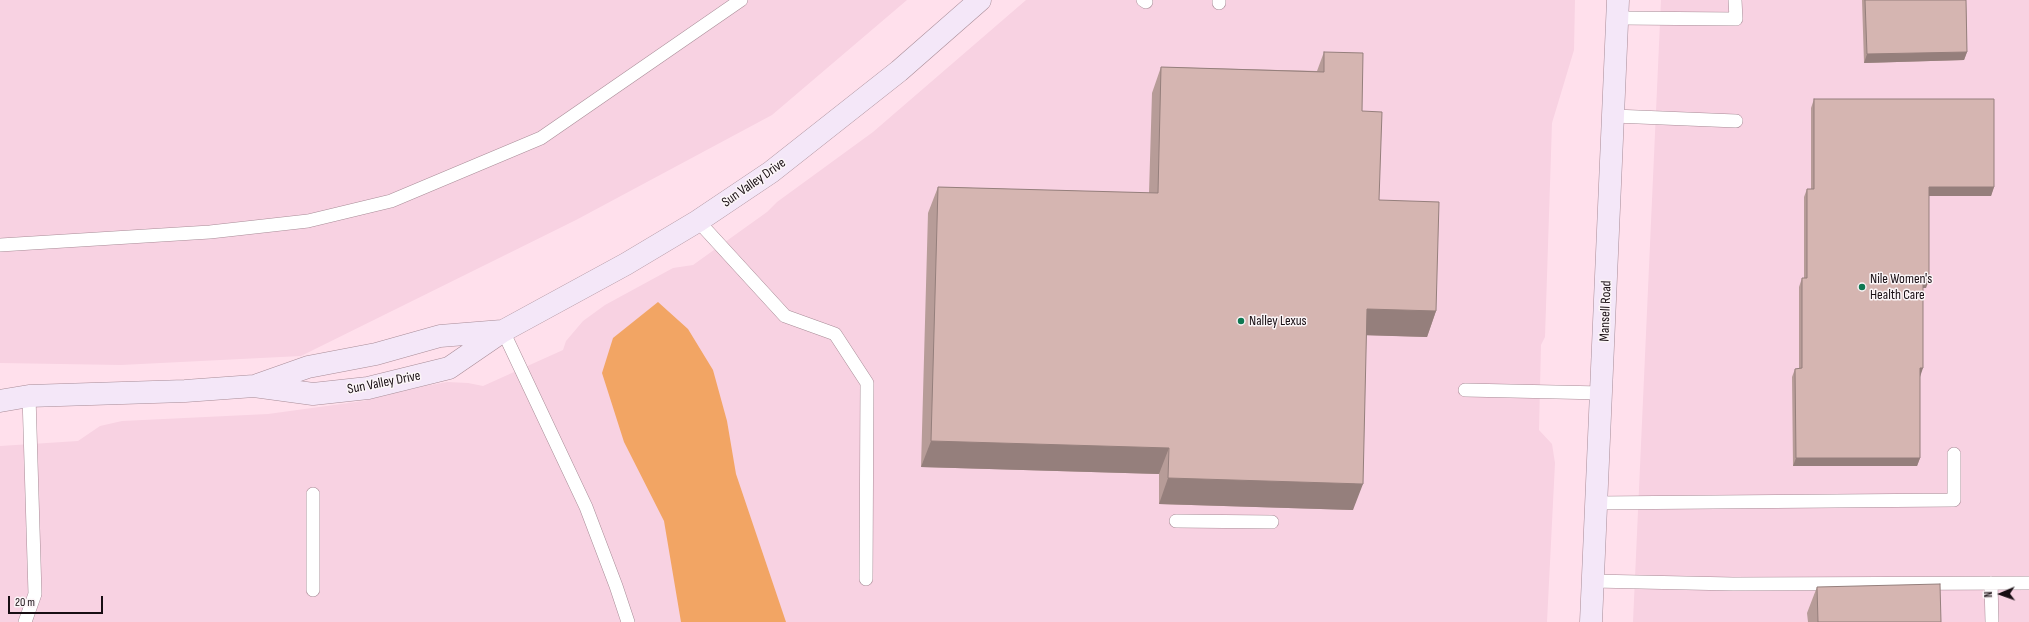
<!DOCTYPE html>
<style>
body{margin:0}
#map{position:relative;width:2029px;height:622px;overflow:hidden;background:#ffe0ec;font-family:"Sofia Sans Condensed",sans-serif}
canvas{display:block}
.north{position:absolute;left:1981px;top:574px;width:40px;height:40px;-webkit-text-stroke:3px #fbf5f7;paint-order:stroke;rotate:268deg;font-size:11px;font-weight:700;line-height:16px;text-align:center;color:#180e13}
.north::after{content:'';display:block;margin:auto;width:14px;height:18px;background:#180e13;clip-path:polygon(50% 0,100% 100%,50% 72%,0 100%)}
.scale{position:absolute;left:8px;top:596px;width:95px;height:18px;box-sizing:border-box;border:2px solid #180e13;border-top:0;padding-left:5px;font-size:12px;line-height:14px;white-space:nowrap;color:#180e13;-webkit-text-stroke:3px #fbf5f7;paint-order:stroke}
</style>
<div id="map">
<canvas width="2029" height="622"></canvas>
<div class="north">N</div>
<div class="scale">20 m</div>
</div>
<script>
const ctx = document.querySelector('canvas').getContext('2d');
ctx.lineJoin = 'round';
function fill(path, color) { ctx.fillStyle = color; ctx.fill(path, 'evenodd'); }
const toPath = rows => new Path2D(rows.map(r => 'M' + r).join(''));
function trace(path, color, width, dash) { ctx.strokeStyle = color; ctx.lineWidth = width; ctx.lineCap = dash ? 'butt' : 'round'; ctx.setLineDash(dash || []); ctx.stroke(path); }
function write(font, color, halo, rows, align = 'center') {
  ctx.font = font + ' "Sofia Sans Condensed",sans-serif'; ctx.lineWidth = 3; ctx.setLineDash([]); ctx.textBaseline = 'middle'; ctx.strokeStyle = halo; ctx.fillStyle = color; for (const [text, x, y, turn = 0] of rows) {
    ctx.save(); ctx.translate(x, y); ctx.rotate((+turn || 0) * Math.PI / 180); ctx.textAlign = isNaN(turn) ? turn : align; if (halo) ctx.strokeText(text, 0, 0); ctx.fillText(text, 0, 0); ctx.restore();
  }
}
fill(toPath([
 [0,0,907,0,772,115,576,220,301,356,121,365,0,363],
 [1026,0,1575,0,1574,50,1552,123,1545,337,1541,345,1539,430,1552,444,1555,463,1547,622,0,622,0,446,78,441,100,426,122,421,268,414,363,401,425,386,447,382,468,383,483,386,563,350,566,341,583,321,605,305,673,268,693,265,767,212,777,202,873,132],
 [1661,0,2029,0,2029,622,1633,622]
]), '#f8d2e2');
fill(toPath([
 [658,302,688,329,713,370,727,421,736,474,786,622,681,622,664,521,624,442,602,373,613,338]
]), '#f2a564');
const lane = toPath([
 [1143,0,1146,2],
 [1219,0,1219,3],
 [1618,18,1736,19,1735,0],
 [1614,116,1736,121],
 [698,221,785,316,835,334,867,383,866,579],
 [0,245,210,232,308,221,391,201,541,138,741,0],
 [503,331,586,507,616,586,628,622],
 [1465,390,1602,393],
 [1596,503,1954,500,1954,454],
 [1176,521,1272,522],
 [1593,581,1733,584,2029,583],
 [1991,583,1992,622],
 [313,590,313,494],
 [25,622,35,594,29,396]
]);
const secondary = toPath([
 [257,385,308,367,376,354,440,336,502,331],
 [0,401,29,396,185,391,254,386,313,394,368,388,449,368,503,331,626,264,698,221,771,172,899,71,980,0],
 [1591,622,1618,0]
]);
trace(lane, '#a88c97', 14);
trace(secondary, '#a88c97', 23);
trace(lane, '#fff', 13);
trace(secondary, '#f4e7f8', 22);
fill(toPath([
 [1862,0,1966,0,1967,52,1964,60,1864,63],
 [1324,52,1362,111,1379,200,1436,311,1427,337,1366,335,1353,510,1159,504,1159,474,921,467,928,213,938,187,1149,193,1152,93,1161,67,1317,71],
 [1814,99,1994,187,1991,196,1929,196,1926,288,1923,288,1920,377,1920,458,1917,466,1793,466,1792,377,1795,369,1799,368,1799,287,1802,278,1804,278,1804,197,1807,189,1811,189,1811,108],
 [1817,587,1941,622,1808,622,1807,613]
]), '#b79c98');
fill(toPath([
 [1967,52,1964,60,1864,63,1867,54],
 [1929,187,1994,187,1991,196,1926,196],
 [1923,279,1929,280,1926,288,1920,288],
 [1367,309,1436,311,1427,337,1358,335],
 [1920,368,1923,368,1920,377],
 [931,441,1169,448,1159,474,921,467],
 [1796,458,1920,458,1917,466,1793,466],
 [1168,478,1363,484,1353,510,1159,504]
]), '#957f7c');
const building = toPath([
 [1865,0,1966,0,1967,52,1867,54,1865,0],
 [1324,52,1363,53,1362,111,1382,112,1379,200,1439,202,1436,311,1367,309,1363,484,1168,478,1169,448,931,441,938,187,1158,193,1161,67,1324,72,1324,52],
 [1814,99,1994,99,1994,187,1929,187,1929,280,1923,279,1923,368,1920,368,1920,458,1796,458,1795,369,1802,368,1802,278,1807,278,1807,189,1814,189,1814,99],
 [1940,584,1941,622,1818,622,1817,587,1940,584]
]);
fill(building, '#d5b5b1');
trace(building, '#957f7c', 1);
for (const [x, y, r, color] of [
 [1862,287,4,"#0e7852"],
 [1241,321,4,"#0e7852"]
]) { const dot = new Path2D(); dot.arc(x, y, r, 0, 2 * Math.PI); ctx.fillStyle = color; ctx.fill(dot); trace(dot, '#fbf5f7', 1.5); }
write('14px', '#180e13', '#fbf5f7', [
 ["Sun Valley Drive",754,183,-35],
 ["Mansell Road",1606,311,-88],
 ["Sun Valley Drive",384,383,-11]
]);
write('14px', '#180e13', '#fbf5f7', [
 ["Nile Women's",1870,279],
 ["Health Care",1870,295],
 ["Nalley Lexus",1249,321]
], 'left');
</script>
